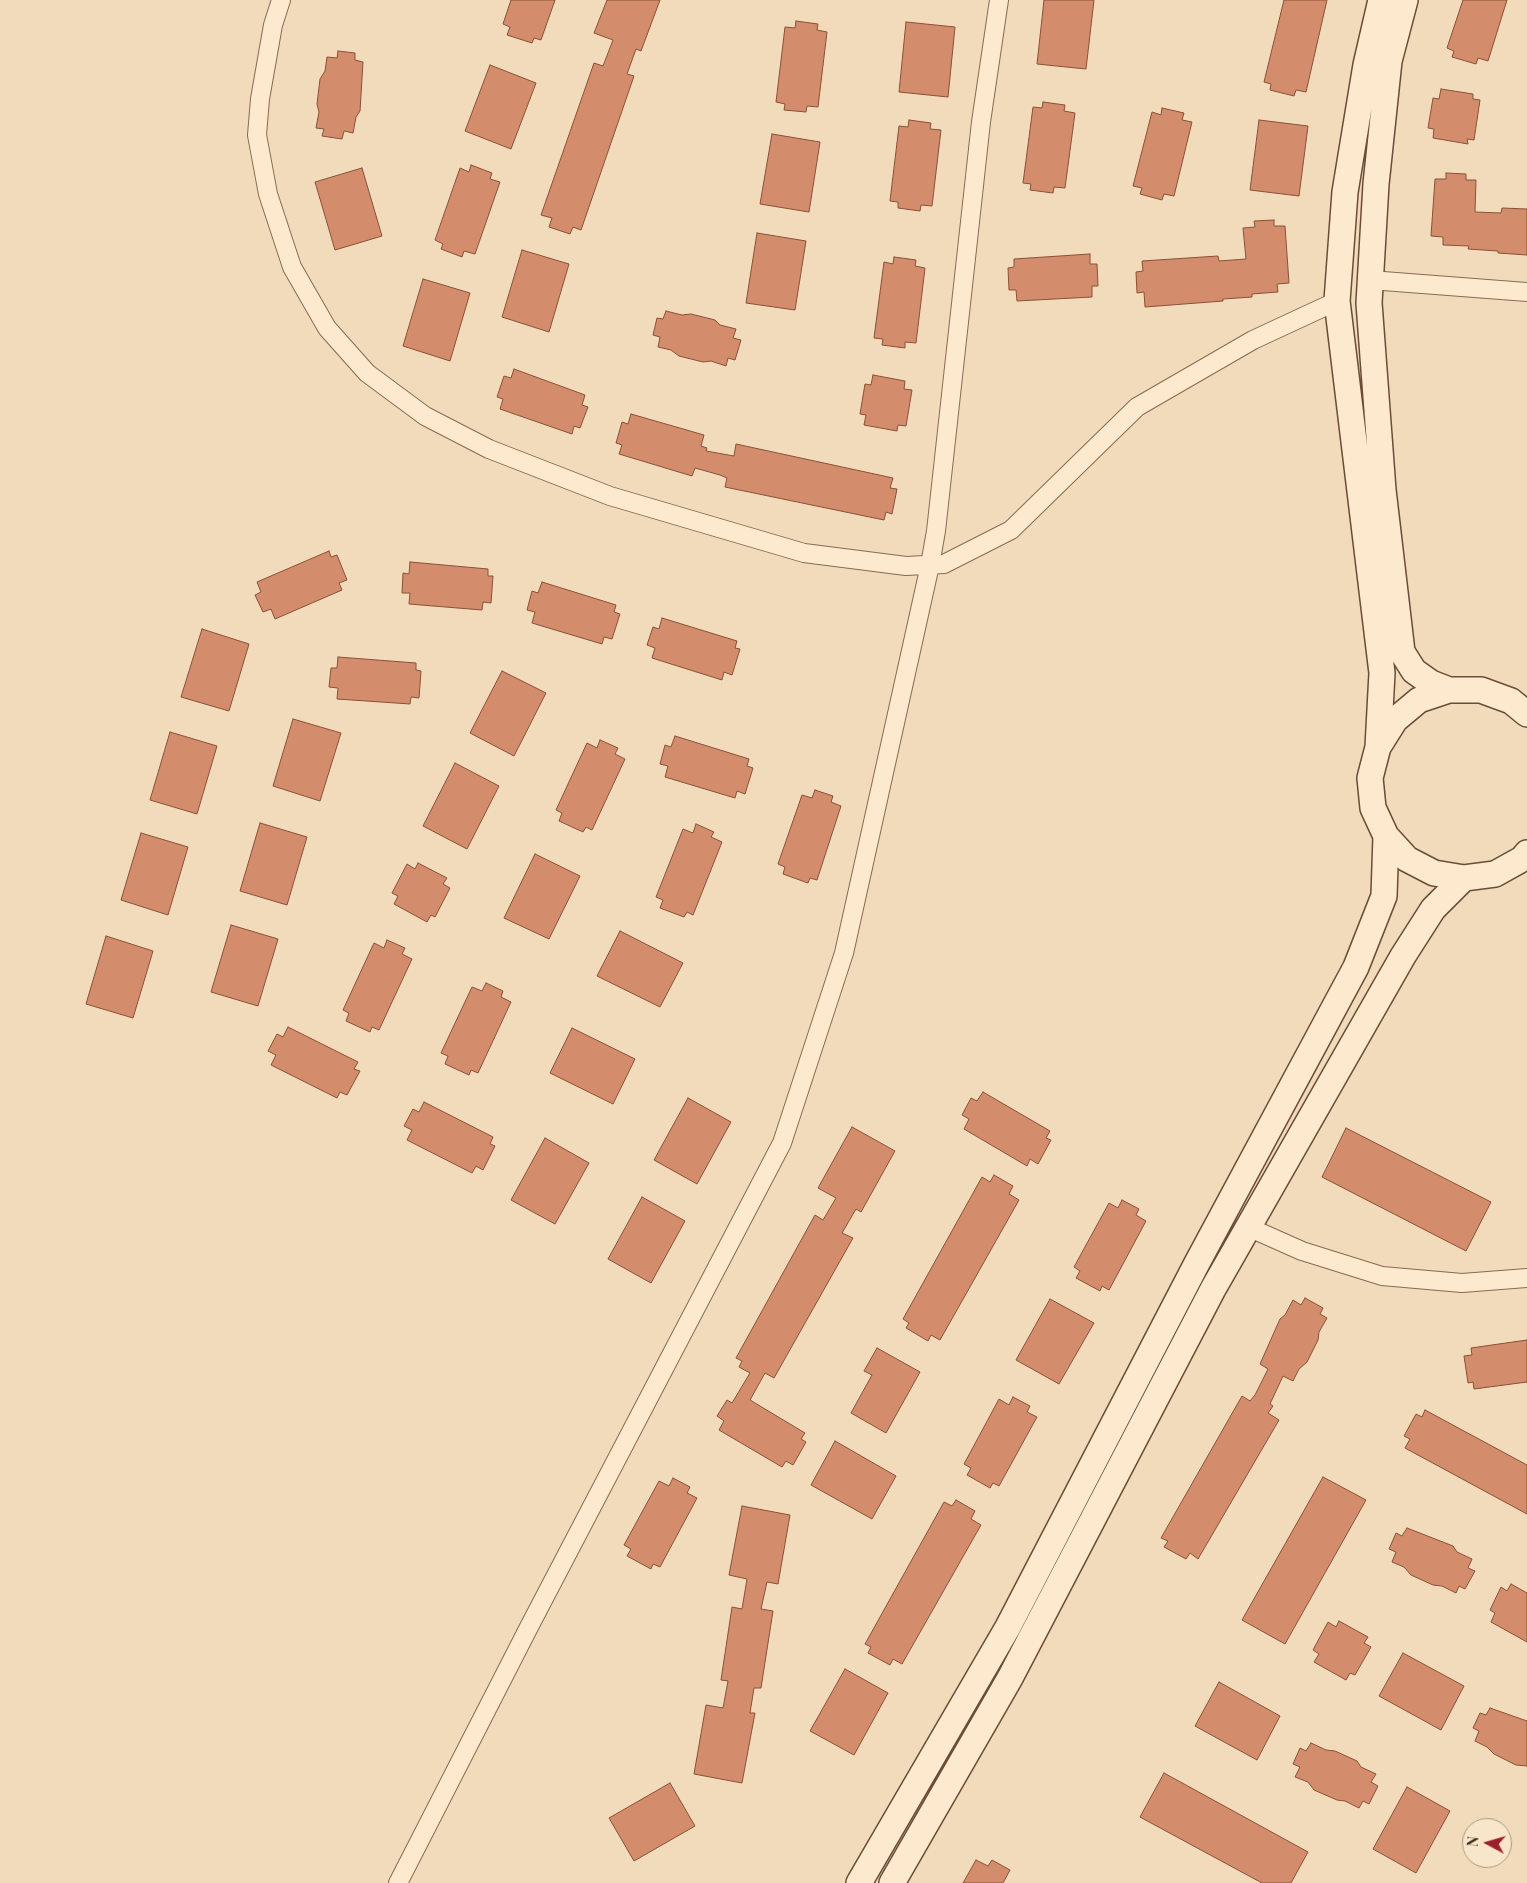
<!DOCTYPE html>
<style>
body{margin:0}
#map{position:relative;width:1527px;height:1883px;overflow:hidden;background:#f1dbba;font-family:"Playfair Display",serif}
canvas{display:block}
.north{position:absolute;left:1462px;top:1818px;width:50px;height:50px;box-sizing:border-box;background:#f8e6ca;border:1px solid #ab9984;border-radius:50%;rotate:276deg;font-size:14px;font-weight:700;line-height:20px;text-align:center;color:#37251a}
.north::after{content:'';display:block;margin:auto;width:18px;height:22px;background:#9d1e2c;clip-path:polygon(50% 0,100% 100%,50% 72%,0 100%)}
</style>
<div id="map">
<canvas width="1527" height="1883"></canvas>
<div class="north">N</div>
</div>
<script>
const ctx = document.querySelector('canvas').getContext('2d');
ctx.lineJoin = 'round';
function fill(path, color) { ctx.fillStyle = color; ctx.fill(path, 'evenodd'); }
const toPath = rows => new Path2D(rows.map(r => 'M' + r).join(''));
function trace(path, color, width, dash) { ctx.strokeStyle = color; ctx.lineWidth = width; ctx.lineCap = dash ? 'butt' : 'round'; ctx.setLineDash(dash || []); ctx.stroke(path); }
const building = toPath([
 [511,0,555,0,541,40,534,38,532,43,507,35,510,27,503,24,511,0],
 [607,0,660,0,641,51,636,49,627,74,634,76,581,230,573,227,570,234,549,227,552,218,541,215,594,63,603,66,613,40,594,33,607,0],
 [1044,0,1094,0,1086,69,1037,64,1044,0],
 [1284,0,1327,0,1306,92,1296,90,1294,96,1270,90,1271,84,1264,82,1284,0],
 [1463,0,1507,0,1488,61,1478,58,1476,64,1452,57,1454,51,1447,48,1463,0],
 [796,21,818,24,817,30,827,32,818,107,807,106,806,112,784,110,785,104,776,102,785,27,795,28,796,21],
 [906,22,955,27,948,97,899,92,906,22],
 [338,51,355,53,355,60,363,62,360,111,356,117,353,133,344,131,342,139,322,136,324,129,316,128,319,112,317,104,320,79,325,71,327,57,337,58,338,51],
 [490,65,536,83,511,149,465,131,490,65],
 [1441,89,1473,94,1473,99,1480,100,1474,140,1467,139,1468,144,1433,138,1434,129,1428,128,1433,98,1439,99,1441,89],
 [1043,102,1065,105,1064,111,1075,113,1065,188,1054,187,1053,193,1030,190,1031,184,1023,183,1033,107,1042,108,1043,102],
 [1162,108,1184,113,1182,120,1192,122,1174,196,1164,194,1162,200,1140,194,1142,188,1133,186,1152,112,1161,115,1162,108],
 [909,120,931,123,930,129,941,130,932,206,921,205,920,211,898,208,898,202,890,201,899,126,908,127,909,120],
 [1259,120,1308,126,1299,196,1250,190,1259,120],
 [772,134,820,142,809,212,760,204,772,134],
 [471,165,492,173,490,179,500,182,475,254,464,251,462,257,441,249,443,244,435,240,460,168,469,172,471,165],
 [362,168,382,236,335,250,315,182,362,168],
 [1446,173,1466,174,1466,180,1476,180,1475,212,1501,213,1502,208,1527,209,1527,255,1498,253,1498,251,1468,249,1469,246,1443,245,1443,237,1431,236,1435,179,1446,179,1446,173],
 [1274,220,1274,226,1285,226,1289,283,1277,284,1278,292,1252,294,1252,297,1223,299,1223,301,1145,307,1144,292,1137,293,1136,272,1143,271,1142,261,1218,256,1219,261,1246,259,1243,228,1255,227,1254,221,1274,220],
 [757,233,806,241,795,310,746,303,757,233],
 [522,250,569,264,549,332,502,317,522,250],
 [1090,254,1090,264,1097,264,1098,286,1092,286,1092,297,1017,301,1016,290,1009,290,1008,268,1014,267,1014,259,1090,254],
 [894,257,916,260,915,266,925,268,916,343,905,342,905,348,882,345,883,339,874,338,884,262,893,264,894,257],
 [423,279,470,293,450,361,403,346,423,279],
 [666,311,682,315,691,314,715,320,720,325,736,329,733,338,741,340,735,360,728,358,726,366,711,361,703,362,679,356,671,350,658,347,660,337,653,335,657,318,663,319,666,311],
 [514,369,585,395,582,405,588,407,580,428,574,426,572,434,500,409,503,399,497,397,504,376,511,378,514,369],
 [873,375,905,381,904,389,912,390,906,426,898,425,897,431,864,425,866,415,860,414,865,384,871,385,873,375],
 [631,414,704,435,701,446,707,448,706,451,734,456,736,444,893,478,890,488,897,489,892,514,886,512,884,520,725,487,727,478,720,475,695,468,692,476,619,454,622,445,616,443,622,422,628,424,631,414],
 [329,551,331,557,337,555,347,580,339,583,342,590,275,619,271,609,263,612,255,595,261,592,257,582,329,551],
 [410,562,488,569,488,576,493,576,491,603,483,602,482,610,409,604,410,593,402,593,403,573,409,574,410,562],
 [542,582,616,605,614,612,620,614,612,639,604,637,602,644,532,623,535,612,527,610,532,591,538,593,542,582],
 [662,618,737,641,735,648,740,649,732,675,724,672,722,680,652,658,655,648,647,645,653,627,659,629,662,618],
 [202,629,249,644,229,711,181,697,202,629],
 [338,657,416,663,416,670,421,671,419,698,411,697,410,704,337,699,338,688,329,687,331,668,337,668,338,657],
 [502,671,546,693,514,756,470,733,502,671],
 [293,719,341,733,320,801,273,786,293,719],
 [170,732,217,746,197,814,150,800,170,732],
 [675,736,749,759,747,766,753,768,745,794,737,791,735,798,665,777,668,766,660,764,665,745,671,747,675,736],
 [600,740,618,748,615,754,625,759,592,830,586,827,583,832,559,821,562,813,556,810,587,743,597,748,600,740],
 [455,763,499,786,467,849,423,826,455,763],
 [815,790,833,796,831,802,841,806,817,880,810,878,808,883,783,874,785,867,778,864,802,795,812,798,815,790],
 [260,823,307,837,287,905,240,891,260,823],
 [696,824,714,832,711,837,722,842,693,915,687,912,684,917,660,908,663,900,656,897,683,829,693,833,696,824],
 [141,833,188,847,168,915,121,900,141,833],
 [535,854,580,876,549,939,504,918,535,854],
 [418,863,447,878,443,884,450,888,435,917,431,915,427,922,394,904,398,896,392,893,407,864,415,869,418,863],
 [231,925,278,939,258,1006,211,992,231,925],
 [620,931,683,963,660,1007,597,976,620,931],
 [106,936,153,951,133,1018,86,1004,106,936],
 [387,940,405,948,402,954,412,959,379,1030,372,1027,370,1032,346,1021,349,1013,343,1010,374,943,384,948,387,940],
 [486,983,503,991,501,997,511,1002,478,1073,471,1070,469,1075,445,1064,448,1056,441,1053,472,987,482,991,486,983],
 [288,1027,358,1062,354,1069,360,1071,347,1095,340,1092,337,1098,271,1065,276,1055,268,1051,277,1034,283,1037,288,1027],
 [572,1028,635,1059,613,1104,550,1073,572,1028],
 [983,1092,1050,1131,1046,1138,1051,1140,1038,1164,1030,1159,1027,1166,964,1129,969,1119,962,1115,971,1098,977,1101,983,1092],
 [688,1098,731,1122,697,1184,654,1160,688,1098],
 [424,1102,493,1137,490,1144,495,1146,483,1170,476,1166,472,1173,407,1140,412,1130,404,1126,413,1109,419,1112,424,1102],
 [852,1127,895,1151,861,1212,856,1209,842,1233,853,1238,774,1378,765,1373,750,1400,805,1433,801,1439,806,1442,793,1465,786,1461,782,1467,719,1430,724,1421,717,1416,727,1400,732,1403,750,1373,739,1367,742,1361,736,1358,815,1215,823,1220,836,1198,818,1188,852,1127],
 [1346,1128,1491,1202,1466,1251,1322,1177,1346,1128],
 [545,1138,589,1163,555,1224,511,1200,545,1138],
 [994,1175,1013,1186,1009,1194,1019,1200,940,1340,931,1335,928,1341,906,1328,909,1323,903,1319,982,1177,990,1182,994,1175],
 [642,1197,685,1221,651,1283,608,1259,642,1197],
 [1122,1200,1139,1209,1136,1215,1146,1221,1109,1290,1102,1286,1100,1291,1076,1278,1080,1271,1074,1267,1109,1203,1118,1208,1122,1200],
 [1305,1298,1323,1308,1320,1314,1327,1318,1319,1332,1318,1340,1307,1362,1299,1369,1293,1381,1283,1376,1270,1404,1273,1406,1268,1413,1279,1420,1198,1559,1190,1553,1186,1559,1164,1547,1168,1541,1161,1538,1242,1396,1250,1401,1255,1395,1268,1369,1260,1364,1280,1319,1285,1315,1293,1300,1301,1305,1305,1298],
 [1050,1299,1094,1323,1059,1384,1016,1360,1050,1299],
 [1527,1340,1527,1382,1474,1389,1473,1382,1468,1383,1464,1356,1472,1355,1471,1348,1527,1340],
 [877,1348,920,1372,886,1433,851,1413,872,1375,864,1371,877,1348],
 [1013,1397,1030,1406,1027,1412,1037,1417,999,1486,993,1483,990,1488,967,1475,971,1468,964,1464,999,1399,1009,1405,1013,1397],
 [1425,1410,1527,1465,1527,1514,1405,1448,1410,1439,1404,1436,1416,1414,1422,1417,1425,1410],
 [835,1441,896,1476,872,1519,811,1485,835,1441],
 [1323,1477,1366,1500,1285,1644,1242,1620,1323,1477],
 [673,1478,690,1487,687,1493,697,1498,660,1567,653,1564,651,1569,627,1556,631,1549,624,1545,659,1481,669,1486,673,1478],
 [956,1500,975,1511,971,1519,981,1525,902,1664,893,1659,890,1665,868,1653,871,1647,865,1644,944,1502,952,1506,956,1500],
 [742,1506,790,1515,778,1584,767,1582,761,1609,773,1611,761,1688,754,1688,750,1713,755,1713,742,1783,694,1774,706,1705,723,1708,728,1681,721,1680,732,1607,742,1609,747,1579,729,1575,742,1506],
 [1407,1528,1453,1546,1457,1552,1472,1559,1468,1568,1475,1571,1465,1589,1459,1586,1456,1593,1442,1586,1433,1585,1411,1575,1404,1567,1392,1562,1396,1552,1389,1549,1396,1533,1402,1536,1407,1528],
 [1511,1584,1527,1593,1527,1642,1491,1622,1495,1613,1490,1610,1501,1587,1507,1591,1511,1584],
 [1339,1621,1368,1637,1364,1643,1371,1647,1355,1675,1350,1673,1346,1680,1314,1662,1319,1654,1313,1650,1328,1622,1336,1627,1339,1621],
 [1403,1653,1464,1686,1441,1730,1379,1696,1403,1653],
 [845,1669,888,1693,854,1755,810,1731,845,1669],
 [1219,1682,1280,1716,1257,1760,1195,1726,1219,1682],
 [1490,1708,1527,1721,1527,1766,1516,1765,1494,1754,1487,1747,1475,1741,1479,1731,1473,1728,1480,1713,1486,1715,1490,1708],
 [1311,1743,1326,1750,1335,1751,1357,1761,1361,1767,1376,1774,1371,1782,1378,1786,1369,1804,1363,1801,1359,1808,1345,1801,1337,1800,1314,1790,1308,1782,1295,1777,1300,1767,1293,1764,1300,1748,1306,1751,1311,1743],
 [1164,1773,1308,1852,1291,1883,1262,1883,1140,1817,1164,1773],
 [670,1783,695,1826,634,1861,609,1818,670,1783],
 [1407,1787,1450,1811,1416,1873,1373,1849,1407,1787],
 [976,1860,988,1866,992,1860,1010,1870,1003,1883,963,1883,976,1860]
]);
fill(building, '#d38d6c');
trace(building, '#8a5037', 1);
const street = toPath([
 [281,0,273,25,260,99,257,135,268,194,292,267,327,328,367,373,425,416,489,449,610,496,804,553,906,566,944,564,1011,530,1137,407,1253,340,1337,301],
 [1370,280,1527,292],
 [1248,1227,1302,1251,1382,1276,1462,1283,1527,1278],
 [398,1883,529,1627,782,1143,844,953,930,565,936,531,981,122,999,0]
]);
const secondary = toPath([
 [1405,0,1389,61,1376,184,1369,303,1383,490,1402,652,1414,671,1431,683,1449,690],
 [1527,714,1511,701,1481,690,1449,690,1419,700,1395,720,1378,747,1370,778,1373,808,1386,836,1407,859,1434,873,1464,878,1495,874,1522,859,1527,853],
 [1378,747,1382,673,1337,301,1345,192,1366,65,1381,0],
 [859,1883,1008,1627,1197,1263,1356,967,1384,896,1386,836],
 [892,1883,1010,1678,1213,1289,1403,956,1433,909,1464,878]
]);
trace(street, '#896a53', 20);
trace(secondary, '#6b4c37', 28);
trace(street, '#fce9ce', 18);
trace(secondary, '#fce9ce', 25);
</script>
